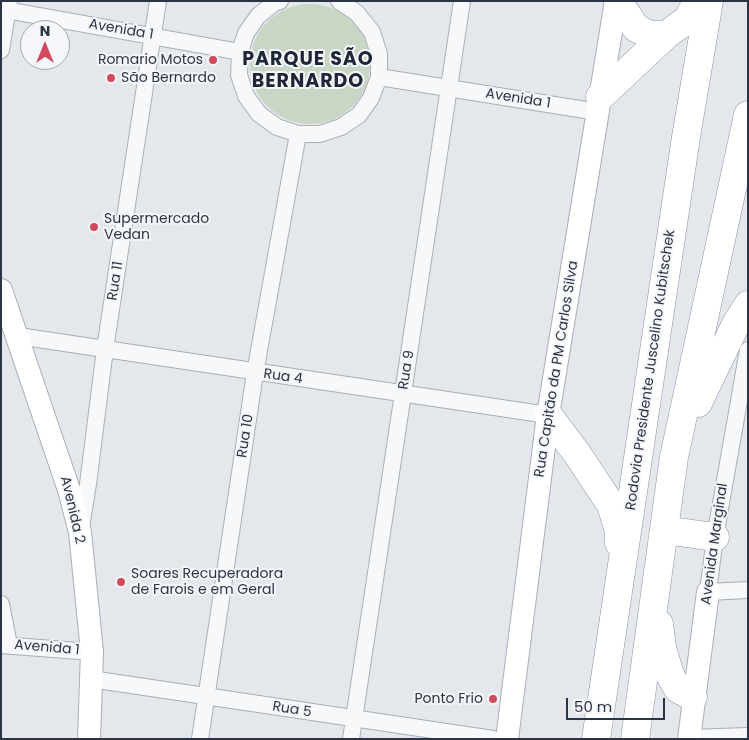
<!DOCTYPE html>
<meta charset="utf-8">
<style>
body{margin:0}
#map{position:relative;width:749px;height:740px;overflow:hidden;background:#e4e7ec;font-family:Poppins,sans-serif}
canvas{display:block}
.frame{position:absolute;inset:0;border:2px solid #2b3445;pointer-events:none}
.north{position:absolute;left:20px;top:20px;width:50px;height:50px;box-sizing:border-box;background:#f4f6f9;border:1px solid #a4a8b1;border-radius:50%;rotate:0deg;font-size:14px;font-weight:700;line-height:20px;text-align:center;color:#2b3445}
.north::after{content:'';display:block;margin:auto;width:18px;height:22px;background:#d1495b;clip-path:polygon(50% 0,100% 100%,50% 72%,0 100%)}
.scale{position:absolute;left:566px;top:698px;width:99px;height:22px;box-sizing:border-box;border:2px solid #2b3445;border-top:0;padding-left:6px;font-size:15px;line-height:18px;white-space:nowrap;color:#2b3445;-webkit-text-stroke:4px #f4f6f9;paint-order:stroke}
</style>
<div id="map">
<canvas width="749" height="740"></canvas>
<div class="frame"></div>
<div class="north">N</div>
<div class="scale">50 m</div>
</div>
<script>
const ctx = document.querySelector('canvas').getContext('2d');
ctx.lineJoin = 'round';
function fill(path, color) { ctx.fillStyle = color; ctx.fill(path, 'evenodd'); }
const toPath = rows => new Path2D(rows.map(r => 'M' + r).join(''));
function trace(path, color, width, dash) { ctx.strokeStyle = color; ctx.lineWidth = width; ctx.lineCap = dash ? 'butt' : 'round'; ctx.setLineDash(dash || []); ctx.stroke(path); }
function write(font, color, halo, rows, align = 'center') {
  ctx.font = font + ' Poppins,sans-serif'; ctx.lineWidth = 4; ctx.setLineDash([]); ctx.textBaseline = 'middle'; ctx.strokeStyle = halo; ctx.fillStyle = color; for (const [text, x, y, turn = 0] of rows) {
    ctx.save(); ctx.translate(x, y); ctx.rotate((+turn || 0) * Math.PI / 180); ctx.textAlign = isNaN(turn) ? turn : align; if (halo) ctx.strokeText(text, 0, 0); ctx.fillText(text, 0, 0); ctx.restore();
  }
}
fill(toPath([
 '250 64a60 60 0 1 1 120 0a60 60 0 1 1-120 0Z'
]), '#c9d6c5');
const street = toPath([
 [280,1,274,3,258,16,246,33,240,52,239,75,246,96,259,114,277,127,298,134,320,134,341,127,359,115,371,98,379,77,379,54,372,32,357,13,339,1],
 [1,9,240,52],
 [1,50,9,1],
 [379,77,598,112],
 [18,336,548,415],
 [748,350,715,537,708,592,748,590],
 [81,528,88,484,105,349,158,1],
 [1,604,9,645],
 [1,645,92,652],
 [91,679,493,739],
 [689,738,748,736],
 [200,739,255,373,298,134],
 [351,739,462,1]
]);
const secondary = toPath([
 [1,290,69,490,80,532,92,652,89,739],
 [507,739,548,415,616,1],
 [689,739,708,592]
]);
const highway = toPath([
 [618,1,636,28,650,35,666,35],
 [600,97,666,35,688,19,697,1],
 [698,403,736,324,748,305],
 [548,415,578,455,611,505,619,531,619,543],
 [664,530,715,537],
 [659,624,662,648,670,675,678,689,693,697],
 [596,739,686,137,709,1],
 [635,739,674,457,748,115]
]);
trace(street, '#a9aeb7', 18);
trace(secondary, '#a9aeb7', 24);
trace(highway, '#8b94a3', 29);
trace(street, '#f7f8fa', 16);
trace(secondary, '#fff', 22);
trace(highway, '#fff', 28);
for (const [x, y, r, color] of [
 [213,60,5,"#d1495b"],
 [111,78,5,"#d1495b"],
 [94,227,5,"#d1495b"],
 [121,582,5,"#d1495b"],
 [493,699,5,"#d1495b"]
]) { const dot = new Path2D(); dot.arc(x, y, r, 0, 2 * Math.PI); ctx.fillStyle = color; ctx.fill(dot); trace(dot, '#f4f6f9', 2); }
write('14px', '#2b3445', '#f4f6f9', [
 ["Avenida 1",121,30,10],
 ["Avenida 1",518,99,9],
 ["Rua 11",116,281,-81],
 ["Rua Capitão da PM Carlos Silva",557,369,-81],
 ["Rua 9",407,370,-81],
 ["Rodovia Presidente Juscelino Kubitschek",651,370,-82],
 ["Rua 4",283,377,8],
 ["Rua 10",246,436,-81],
 ["Avenida 2",72,510,77],
 ["Avenida Marginal",715,544,-82],
 ["Avenida 1",47,648,5],
 ["Rua 5",292,710,9]
]);
write('14px', '#2b3445', '#f4f6f9', [
 ["Romario Motos",203,60,"right"],
 ["São Bernardo",121,78],
 ["Supermercado",104,219],
 ["Vedan",104,235],
 ["Soares Recuperadora",131,574],
 ["de Farois e em Geral",131,590],
 ["Ponto Frio",483,699,"right"]
], 'left');
ctx.letterSpacing = '1px';
write('bold 19px', '#1d2536', '#f4f6f9', [
 ["PARQUE SÃO",308,60],
 ["BERNARDO",308,82]
]);
ctx.letterSpacing = '0px';
</script>
